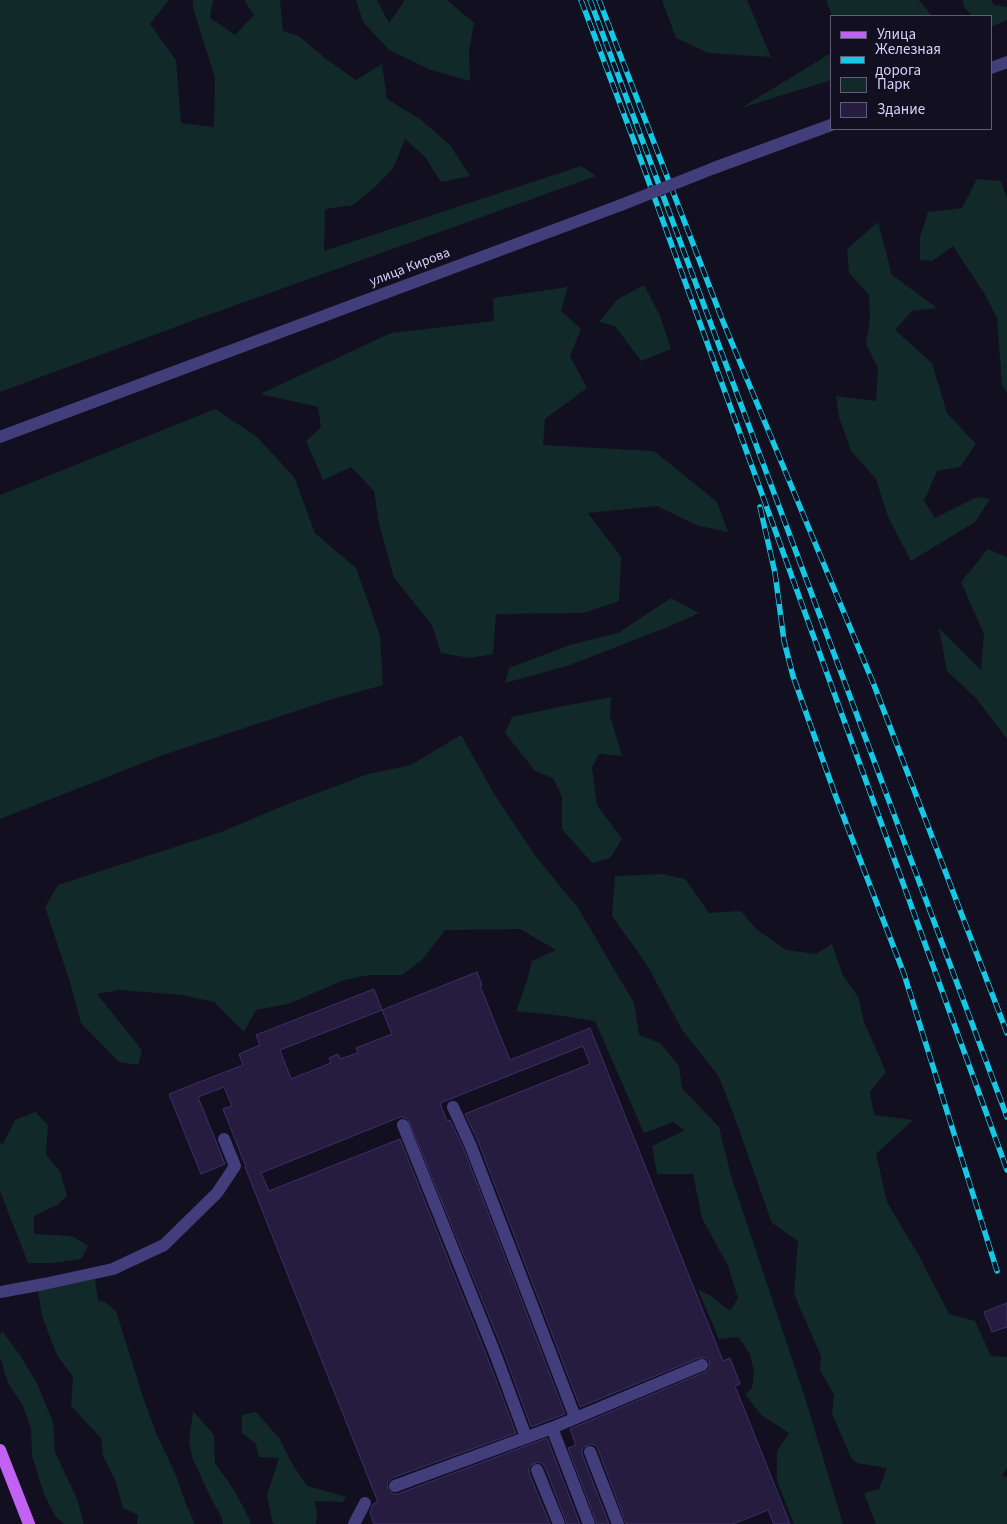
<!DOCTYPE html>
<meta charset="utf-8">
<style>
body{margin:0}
#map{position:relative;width:1007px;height:1524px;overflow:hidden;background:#120f20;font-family:"Source Sans 3",sans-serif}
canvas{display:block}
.legend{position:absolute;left:830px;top:15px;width:162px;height:115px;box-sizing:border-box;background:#120f20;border:1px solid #615d78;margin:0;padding:6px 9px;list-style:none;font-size:15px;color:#d7d1fb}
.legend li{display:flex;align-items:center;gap:10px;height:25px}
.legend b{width:25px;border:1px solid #615d78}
</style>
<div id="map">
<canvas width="1007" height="1524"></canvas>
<ul class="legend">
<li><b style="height:6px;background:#c162f2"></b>Улица</li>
<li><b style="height:6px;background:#14c9e5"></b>Железная дорога</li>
<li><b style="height:14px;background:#122929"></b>Парк</li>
<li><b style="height:14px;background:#251c3f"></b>Здание</li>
</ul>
</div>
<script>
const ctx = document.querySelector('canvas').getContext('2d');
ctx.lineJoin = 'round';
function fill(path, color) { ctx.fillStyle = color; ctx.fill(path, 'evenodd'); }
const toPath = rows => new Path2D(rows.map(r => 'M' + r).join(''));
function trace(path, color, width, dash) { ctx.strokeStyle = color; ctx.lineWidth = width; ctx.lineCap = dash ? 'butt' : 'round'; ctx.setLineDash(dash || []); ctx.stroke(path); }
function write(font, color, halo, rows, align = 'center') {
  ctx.font = font + ' "Source Sans 3",sans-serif'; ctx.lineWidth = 4; ctx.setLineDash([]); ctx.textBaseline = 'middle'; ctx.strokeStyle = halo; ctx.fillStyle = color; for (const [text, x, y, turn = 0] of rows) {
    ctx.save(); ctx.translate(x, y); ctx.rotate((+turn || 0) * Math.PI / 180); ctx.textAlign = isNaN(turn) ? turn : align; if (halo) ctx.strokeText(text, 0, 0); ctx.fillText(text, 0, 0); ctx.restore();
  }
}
fill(toPath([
 [0,0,169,0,150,24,176,60,181,123,214,127,215,78,193,8,193,0,213,0,210,18,235,35,254,15,244,0,280,0,283,31,299,36,325,58,356,80,382,64,387,99,420,119,450,145,470,176,441,182,425,157,405,139,393,169,376,186,353,205,325,209,324,251,581,166,596,176,200,318,0,392],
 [356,0,377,0,389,23,405,0,445,0,448,1,474,23,469,51,470,81,431,70,389,50,363,22],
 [662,0,747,0,771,57,708,53,676,38],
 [826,0,919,0,932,16,832,16],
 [962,0,991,0,994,5,1007,7,1007,20,991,27,991,16,972,16,965,8],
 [831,53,831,80,741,108],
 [977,179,1001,181,1007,199,1007,393,1002,384,997,318,984,293,953,246,932,261,920,260,920,237,928,212,962,208],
 [878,222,892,275,937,308,912,311,895,330,932,363,947,413,976,444,960,467,937,471,924,501,935,518,977,497,990,499,975,522,911,561,888,517,876,479,851,451,839,417,836,396,876,401,878,368,866,344,870,318,869,295,849,273,847,249],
 [644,285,660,316,671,349,641,361,615,326,599,322,618,299],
 [568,287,561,311,581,329,570,356,587,388,545,419,543,445,654,451,717,502,728,532,696,525,657,506,588,513,621,557,619,601,583,613,496,614,493,654,470,658,441,653,432,625,394,578,379,524,374,491,351,467,323,480,306,441,321,427,318,407,260,394,391,333,494,321,493,298],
 [215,409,256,436,294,477,315,533,356,568,380,636,383,685,326,701,163,755,0,819,0,495],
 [988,549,1007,557,1007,739,976,698,947,671,939,628,981,670,984,634,961,582],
 [671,598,699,613,668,627,567,666,505,683,509,668,570,645,618,633],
 [611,697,610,716,622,756,599,754,592,767,597,805,622,839,610,858,592,863,562,829,562,797,553,778,535,771,505,733,512,717,554,708],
 [461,735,496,797,534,854,578,908,634,1003,639,1035,660,1043,679,1066,682,1088,719,1127,731,1176,806,1401,843,1524,794,1524,777,1481,777,1451,789,1433,761,1415,745,1394,752,1388,754,1372,750,1354,738,1337,719,1339,698,1290,710,1295,730,1311,738,1298,728,1266,702,1218,693,1174,657,1174,652,1146,685,1130,673,1122,644,1133,595,1021,563,1016,516,1011,526,984,532,961,556,950,520,929,445,930,423,959,402,975,370,975,344,980,288,1004,256,1010,244,1032,214,1002,182,995,119,990,97,994,142,1050,138,1065,119,1062,81,1023,69,979,45,907,58,885,221,832,288,804,368,774,411,765],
 [663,874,685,879,709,913,741,911,756,929,786,950,816,954,832,944,843,976,858,996,864,1022,886,1072,870,1092,874,1115,913,1120,876,1154,887,1202,918,1254,949,1314,975,1321,991,1356,1007,1357,1007,1467,1002,1476,1007,1477,1007,1524,876,1524,864,1493,879,1489,887,1468,857,1463,851,1458,832,1413,834,1394,820,1371,821,1356,794,1294,798,1241,772,1223,733,1113,718,1075,682,1030,647,965,612,916,615,876],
 [35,1112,48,1125,46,1155,60,1171,67,1196,57,1205,34,1216,34,1234,72,1236,88,1246,81,1259,54,1263,28,1263,0,1191,0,1141,2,1146,15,1120],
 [95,1279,98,1300,105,1302,116,1311,144,1400,157,1435,175,1473,186,1504,195,1524,137,1524,138,1515,123,1508,116,1482,103,1456,101,1438,71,1406,73,1377,57,1355,42,1316,38,1291],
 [2,1331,20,1355,37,1383,53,1422,55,1452,77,1499,84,1524,64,1524,56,1517,44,1494,32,1456,31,1428,22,1404,8,1383,0,1357,0,1335],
 [193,1411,214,1435,215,1463,234,1490,251,1522,250,1524,223,1524,221,1516,212,1500,193,1460,189,1442],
 [256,1412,280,1439,291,1462,307,1486,347,1497,342,1502,315,1501,317,1513,316,1524,274,1524,272,1521,267,1495,279,1458,259,1457,256,1444,242,1433,242,1415]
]), '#122929');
const building = toPath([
 [477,972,482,985,480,986,510,1060,590,1028,723,1361,730,1358,740,1384,735,1386,790,1524,774,1524,768,1510,733,1524,626,1524,598,1449,595,1445,591,1444,584,1447,582,1450,582,1454,609,1524,597,1524,568,1448,576,1445,570,1429,705,1372,709,1369,710,1362,706,1358,699,1358,580,1407,478,1141,465,1114,590,1064,583,1046,440,1103,447,1121,450,1120,463,1147,565,1414,541,1423,531,1427,504,1353,408,1119,404,1117,400,1117,261,1173,269,1191,400,1139,488,1359,516,1433,392,1478,387,1484,388,1489,393,1494,398,1494,547,1438,580,1524,567,1524,545,1467,542,1463,538,1462,531,1465,529,1468,529,1473,550,1524,374,1524,370,1512,373,1504,378,1502,245,1167,246,1167,223,1109,232,1106,224,1087,198,1097,225,1164,201,1174,169,1094,243,1065,239,1054,260,1045,256,1035,374,989,382,1010,477,972],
 [382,1010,392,1034,356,1048,358,1053,340,1059,338,1054,329,1058,331,1063,291,1079,280,1050,382,1010],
 [1007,1303,1007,1327,992,1332,984,1312,1007,1303]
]);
fill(building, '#251c3f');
trace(building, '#3e3069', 1);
trace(toPath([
 [991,68,1007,62],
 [714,168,831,125],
 [0,437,621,205],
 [453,1107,470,1144,575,1417],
 [403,1125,496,1356,526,1437],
 [0,1292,44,1284,113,1269,164,1245,217,1193,235,1166,224,1139],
 [552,1428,589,1524],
 [590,1452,618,1524],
 [537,1470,559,1524],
 [395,1486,552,1428,702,1365],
 [354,1524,365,1503]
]), '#423e7b', 12);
trace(toPath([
 [0,1450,29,1524]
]), '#c162f2', 12);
const rail = toPath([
 [581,0,634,141,1007,1170],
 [590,0,1007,1117],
 [599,0,722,319,874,685,1007,1033],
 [760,507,775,573,784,641,793,676,836,797,904,974,997,1271]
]);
trace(rail, '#14c9e5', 5.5);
trace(rail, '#120f20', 4, [11]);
trace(toPath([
 [621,205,714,168]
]), '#423e7b', 12);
write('14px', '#d7d1fb', '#120f20', [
 ["улица Кирова",410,268,-21]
]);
</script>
